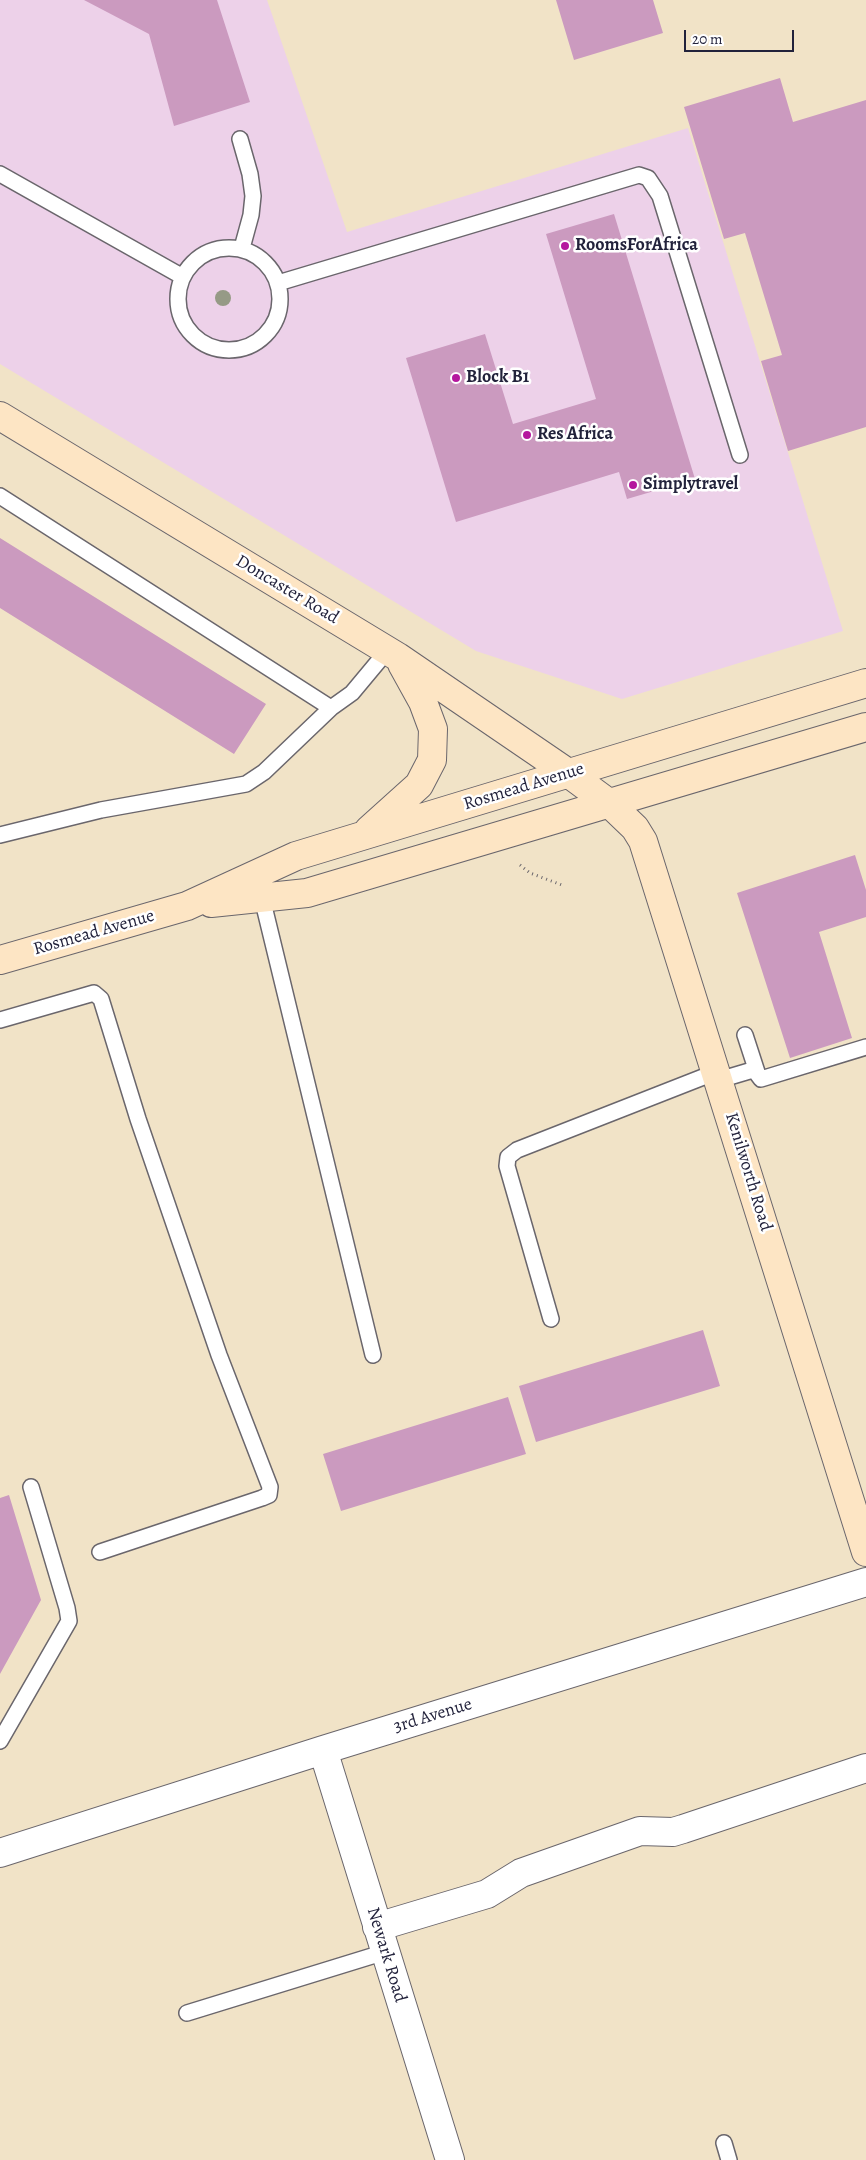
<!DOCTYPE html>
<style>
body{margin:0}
#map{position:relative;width:866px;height:2160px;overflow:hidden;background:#f1e3c7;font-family:Alegreya,serif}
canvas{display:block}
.scale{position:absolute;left:684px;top:30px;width:110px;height:22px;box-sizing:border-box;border:2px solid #22223b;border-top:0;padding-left:6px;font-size:15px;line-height:18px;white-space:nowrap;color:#22223b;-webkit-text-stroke:4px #fff;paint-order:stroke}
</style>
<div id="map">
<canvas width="866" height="2160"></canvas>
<div class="scale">20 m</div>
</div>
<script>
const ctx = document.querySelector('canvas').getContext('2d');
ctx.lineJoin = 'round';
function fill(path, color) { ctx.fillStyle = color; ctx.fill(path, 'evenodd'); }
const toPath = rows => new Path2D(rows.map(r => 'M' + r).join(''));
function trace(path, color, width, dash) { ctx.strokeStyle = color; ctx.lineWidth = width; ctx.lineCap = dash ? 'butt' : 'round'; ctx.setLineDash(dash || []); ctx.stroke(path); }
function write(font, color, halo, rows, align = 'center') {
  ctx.font = font + ' Alegreya,serif'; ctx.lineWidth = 5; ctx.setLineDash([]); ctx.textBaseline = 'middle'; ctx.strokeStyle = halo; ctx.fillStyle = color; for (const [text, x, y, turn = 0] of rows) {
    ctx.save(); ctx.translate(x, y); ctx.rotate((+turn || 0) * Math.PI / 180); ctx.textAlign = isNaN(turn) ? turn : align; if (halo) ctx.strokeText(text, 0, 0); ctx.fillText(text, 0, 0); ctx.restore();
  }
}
fill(toPath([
 [0,0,267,0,347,232,688,128,843,631,622,699,476,651,0,364]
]), '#edd1e9');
fill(toPath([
 [84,0,217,0,250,102,174,126,149,34],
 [556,0,653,0,663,33,574,60],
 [780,78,793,122,866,100,866,427,788,451,761,361,782,355,745,233,724,239,684,107],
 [614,214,695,479,627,499,619,472,456,522,406,358,485,334,513,424,596,399,546,234],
 [0,538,266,704,234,754,0,608],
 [855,855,866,890,866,917,819,932,852,1038,790,1058,737,893],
 [703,1330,720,1386,536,1442,519,1386],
 [508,1397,526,1454,341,1511,323,1454],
 [9,1495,41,1600,0,1674,0,1498]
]), '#cb9abf');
const lane = toPath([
 [240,139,250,174,253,196,251,215,242,248],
 [0,174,183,277],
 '178 299a51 51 0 1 1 102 0a51 51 0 1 1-102 0Z',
 [278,283,639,175,648,178,660,196,740,455],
 [0,496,331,708],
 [0,835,101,810,246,784,264,772,331,708,352,693,387,651],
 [262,898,373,1355],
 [0,1020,94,993,101,999,138,1119,219,1355,270,1487,269,1495,262,1498,100,1552],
 [745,1035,758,1075,761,1079,866,1047],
 [719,1080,756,1069],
 [551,1319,507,1166,508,1157,517,1150,716,1072],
 [0,1741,69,1621,67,1608,31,1487],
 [187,2013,385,1952],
 [724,2143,729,2160]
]);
const street = toPath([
 [323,1750,450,2160],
 [0,1853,323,1750,866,1582],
 [377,1927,487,1894,521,1873,640,1831,673,1832,683,1829,866,1768]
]);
const secondary = toPath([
 [0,416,398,657,568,773,610,804,635,828,643,841,866,1552],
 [369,830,419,785,432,760,433,729,423,702,402,664],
 [211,903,307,893,866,727],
 [0,960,187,906,296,856,866,683]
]);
trace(lane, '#6a666c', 18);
trace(street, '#6a666c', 30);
trace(secondary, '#6a666c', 30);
trace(toPath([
 [520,865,530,873,562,885]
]), '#6a666c', 3, [1, 4]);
trace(lane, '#fff', 15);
trace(street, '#fff', 28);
trace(secondary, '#fde5c4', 28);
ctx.fillStyle = '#969a86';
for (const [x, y] of [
 [223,298]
]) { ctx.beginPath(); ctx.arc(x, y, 8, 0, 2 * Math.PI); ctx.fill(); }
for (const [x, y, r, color] of [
 [565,246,5,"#b5179e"],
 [456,378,5,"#b5179e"],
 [527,435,5,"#b5179e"],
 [633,485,5,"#b5179e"]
]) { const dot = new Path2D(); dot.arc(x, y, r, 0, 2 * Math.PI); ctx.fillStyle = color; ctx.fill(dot); trace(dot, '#fff', 2); }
write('bold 18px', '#22223b', '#fff', [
 ["RoomsForAfrica",575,246],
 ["Block B1",466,378],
 ["Res Africa",537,435],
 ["Simplytravel",643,485]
], 'left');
write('18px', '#22223b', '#fff', [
 ["Doncaster Road",287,590,31],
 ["Rosmead Avenue",524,787,-17],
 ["Rosmead Avenue",94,933,-16],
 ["Kenilworth Road",748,1172,73],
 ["3rd Avenue",433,1716,-17],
 ["Newark Road",386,1955,73]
]);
</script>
